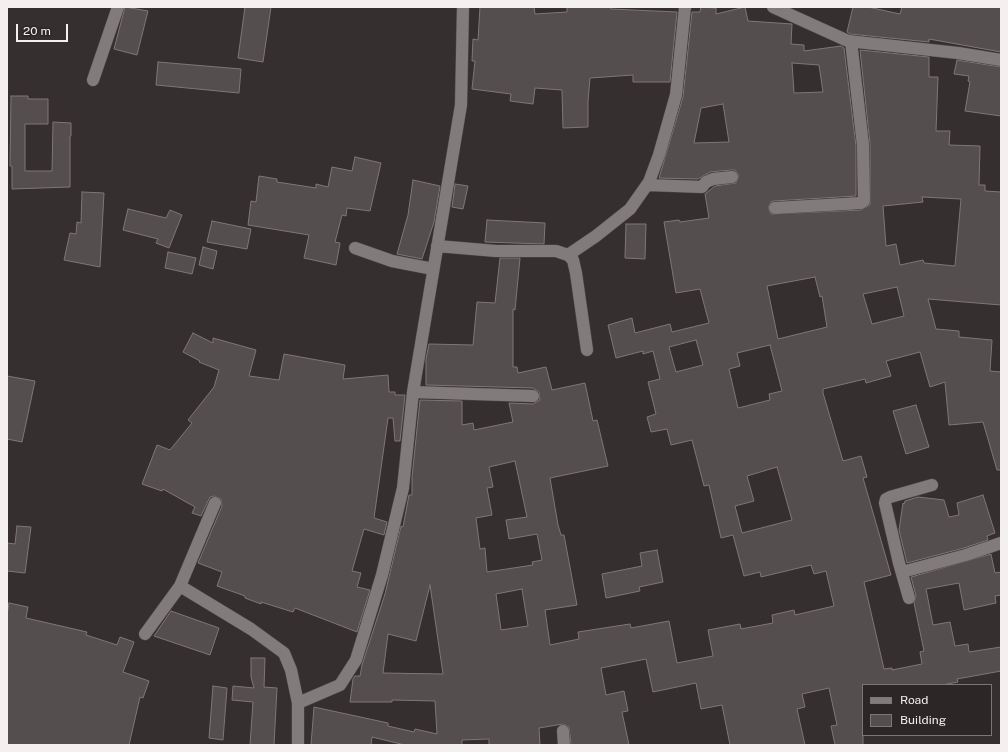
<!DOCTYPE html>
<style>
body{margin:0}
#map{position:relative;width:1008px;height:752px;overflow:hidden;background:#362f30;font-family:"Public Sans",sans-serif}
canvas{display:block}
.frame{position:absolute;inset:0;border:8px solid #f4f0f0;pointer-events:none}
.legend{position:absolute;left:862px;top:684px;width:130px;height:52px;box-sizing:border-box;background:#2c2627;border:1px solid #7c7777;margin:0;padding:5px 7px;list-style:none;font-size:12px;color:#f4f0f0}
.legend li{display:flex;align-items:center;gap:8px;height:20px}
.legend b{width:20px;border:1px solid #7c7777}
.scale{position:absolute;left:16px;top:24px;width:52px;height:18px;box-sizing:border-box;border:2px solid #f4f0f0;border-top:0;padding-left:5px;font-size:12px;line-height:14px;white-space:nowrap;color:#f4f0f0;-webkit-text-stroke:3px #2c2627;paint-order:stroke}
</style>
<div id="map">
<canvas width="1008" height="752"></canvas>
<div class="frame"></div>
<ul class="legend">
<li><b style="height:5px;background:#827b7c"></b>Road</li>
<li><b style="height:11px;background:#554e4f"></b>Building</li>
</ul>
<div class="scale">20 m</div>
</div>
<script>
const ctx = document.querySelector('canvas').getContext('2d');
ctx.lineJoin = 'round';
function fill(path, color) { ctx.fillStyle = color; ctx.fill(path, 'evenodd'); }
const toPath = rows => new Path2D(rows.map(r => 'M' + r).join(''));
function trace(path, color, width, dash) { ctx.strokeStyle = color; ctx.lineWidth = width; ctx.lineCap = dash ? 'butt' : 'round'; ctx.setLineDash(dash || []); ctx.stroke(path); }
const building = toPath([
 [125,7,148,11,137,55,114,49,125,7],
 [245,7,271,7,263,62,238,58,245,7],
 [480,7,534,7,535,14,567,12,567,7,611,7,611,9,677,12,670,82,633,82,633,75,590,78,588,101,588,127,563,128,562,90,535,88,533,104,510,101,511,94,472,89,475,61,472,61,473,39,478,40,480,7],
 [701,7,716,8,716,14,745,7,748,21,792,24,791,44,804,45,804,51,841,46,844,48,856,146,856,196,774,201,771,202,768,208,771,214,861,210,870,205,870,144,860,50,929,57,929,77,938,77,936,131,950,131,949,145,980,146,979,185,985,185,985,191,1001,192,1001,305,928,299,936,329,959,331,959,337,992,340,990,371,1001,372,1001,470,997,470,983,422,949,425,945,382,930,387,920,352,886,361,891,376,866,383,865,379,823,389,823,393,843,461,861,456,867,477,863,478,891,575,864,582,884,669,892,668,892,670,922,664,920,652,924,651,914,603,916,596,911,577,991,554,995,573,1001,572,1001,595,995,596,996,603,964,610,959,583,926,589,933,625,950,622,955,646,968,644,969,652,1001,647,1001,671,957,679,958,682,942,685,863,685,863,745,835,745,831,726,837,725,829,688,802,694,805,707,797,709,805,745,730,745,722,705,701,709,696,683,653,692,646,659,601,668,606,695,624,691,628,711,622,712,629,745,571,745,569,727,563,724,539,728,540,745,489,745,489,739,462,740,462,745,405,745,372,737,371,745,311,745,314,707,388,723,388,726,414,732,415,729,437,734,435,701,392,700,392,702,350,702,353,679,355,676,360,676,362,665,385,594,401,526,403,527,409,495,412,495,412,477,420,400,462,401,462,425,473,423,474,430,513,422,509,403,533,404,540,400,539,392,533,388,426,385,426,359,429,344,473,345,477,302,495,303,500,258,520,258,515,310,513,309,513,367,517,367,518,373,546,367,552,390,585,383,593,421,597,420,608,466,550,478,558,525,561,535,564,535,577,605,545,610,550,645,579,639,578,632,630,624,631,628,669,621,677,663,713,656,708,630,740,624,741,629,773,623,772,615,794,610,795,615,834,606,826,571,814,574,811,565,761,577,760,572,744,576,733,535,721,538,709,485,704,486,692,440,671,445,667,429,651,432,647,417,656,414,648,382,660,379,653,351,643,354,643,351,616,358,608,325,632,318,635,333,670,324,672,332,709,323,700,289,676,293,664,222,679,220,680,222,709,218,705,194,715,186,736,183,739,176,735,170,731,170,710,172,698,179,659,178,683,97,692,12,700,12,701,7],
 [792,63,819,65,823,92,794,93,792,63],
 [723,104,729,142,694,143,701,108,723,104],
 [922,197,961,199,955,266,924,263,923,260,900,265,896,244,886,246,883,206,923,202,922,197],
 [815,277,820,297,822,296,827,327,778,339,767,286,815,277],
 [897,287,904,316,872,324,863,294,897,287],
 [696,340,703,365,676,372,669,347,696,340],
 [770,345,782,391,769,394,770,400,738,408,729,369,740,366,737,353,770,345],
 [515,461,527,517,506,520,509,539,537,534,542,560,532,562,533,565,487,572,485,548,480,549,476,518,492,515,487,488,493,487,489,467,515,461],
 [777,467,792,520,742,533,735,506,754,501,747,476,777,467],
 [430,585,443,674,383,673,388,634,416,641,430,585],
 [522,589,528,626,501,630,496,594,522,589],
 [853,7,868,7,900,14,902,7,1001,7,1001,52,929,39,929,42,850,34,847,32,853,7],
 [957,60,1001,67,1001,116,965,111,970,82,968,81,969,76,954,74,957,60],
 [158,62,241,69,239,93,156,85,158,62],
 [11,96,28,96,28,99,48,99,48,124,25,124,25,171,52,171,53,122,71,123,71,136,70,136,70,187,12,189,12,166,10,166,11,96],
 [355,157,381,163,370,211,347,208,346,216,342,215,335,242,340,243,336,265,304,258,309,235,248,225,251,201,256,202,259,176,277,179,277,182,316,188,316,184,328,187,332,167,352,171,355,157],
 [413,180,440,186,434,222,422,259,397,254,408,215,413,180],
 [455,184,468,186,463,209,452,207,455,184],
 [82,192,104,193,100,267,64,260,70,233,76,234,77,222,81,223,82,192],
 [128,209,166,218,170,210,182,215,169,248,156,243,158,239,123,230,128,209],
 [487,220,545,223,544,244,485,242,487,220],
 [212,221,251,229,247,249,207,242,212,221],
 [626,224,646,224,645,259,625,258,626,224],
 [203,247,217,251,213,269,199,265,203,247],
 [168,252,196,258,192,274,165,268,168,252],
 [193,333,213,343,213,338,256,350,249,376,279,380,284,354,345,365,343,379,388,375,389,392,395,392,395,395,405,395,400,441,395,441,393,418,388,418,374,518,387,522,384,535,364,529,352,571,361,573,357,587,370,590,357,632,295,608,293,612,261,602,261,604,245,598,245,596,217,586,222,572,198,563,222,506,221,499,214,496,210,497,201,516,192,513,195,507,163,489,162,491,142,484,157,445,170,450,192,423,188,420,214,387,219,370,199,362,200,361,183,352,193,333],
 [7,376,35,381,22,442,7,439,7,376],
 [916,405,929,447,906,454,893,411,916,405],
 [983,495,995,533,987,536,988,540,964,548,907,563,899,530,903,503,904,504,905,501,918,497,944,500,949,517,959,515,957,503,983,495],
 [17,526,31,527,25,573,7,571,7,543,15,544,17,526],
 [657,550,663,582,639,587,640,591,606,598,602,574,642,566,640,553,657,550],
 [9,603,28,607,26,618,87,632,86,635,117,645,120,637,134,642,123,672,149,681,143,698,140,697,129,745,7,745,7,615,9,603],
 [171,611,219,628,210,655,154,636,171,611],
 [251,658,265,658,264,687,277,688,274,745,250,745,253,702,232,700,233,686,254,688,251,677,251,658],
 [213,686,227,688,223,740,209,738,213,686]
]);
fill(building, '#554e4f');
trace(building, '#7e7778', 1);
const minor = toPath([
 [773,7,848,41,958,53,1001,60],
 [93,80,118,7],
 [648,185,702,187,706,182,713,179,732,177],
 [775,208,861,203,864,201,863,145,851,41],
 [437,246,496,251,556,251,568,255,573,260,576,273,587,350],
 [355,248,392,261,433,269],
 [568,255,596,236,630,209,649,182,659,155,676,95,685,7],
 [413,392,533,396],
 [902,572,966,555,1001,543],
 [180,586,215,503],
 [909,598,899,563,885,503,886,499,890,497,932,485],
 [145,634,180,586,251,629,284,653,291,670,298,703],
 [563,731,564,745],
 [298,745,298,703,340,685,356,660,382,575,403,488,413,392,461,105,463,7]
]);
trace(minor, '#514c4c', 13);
trace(minor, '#827b7c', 12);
</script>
